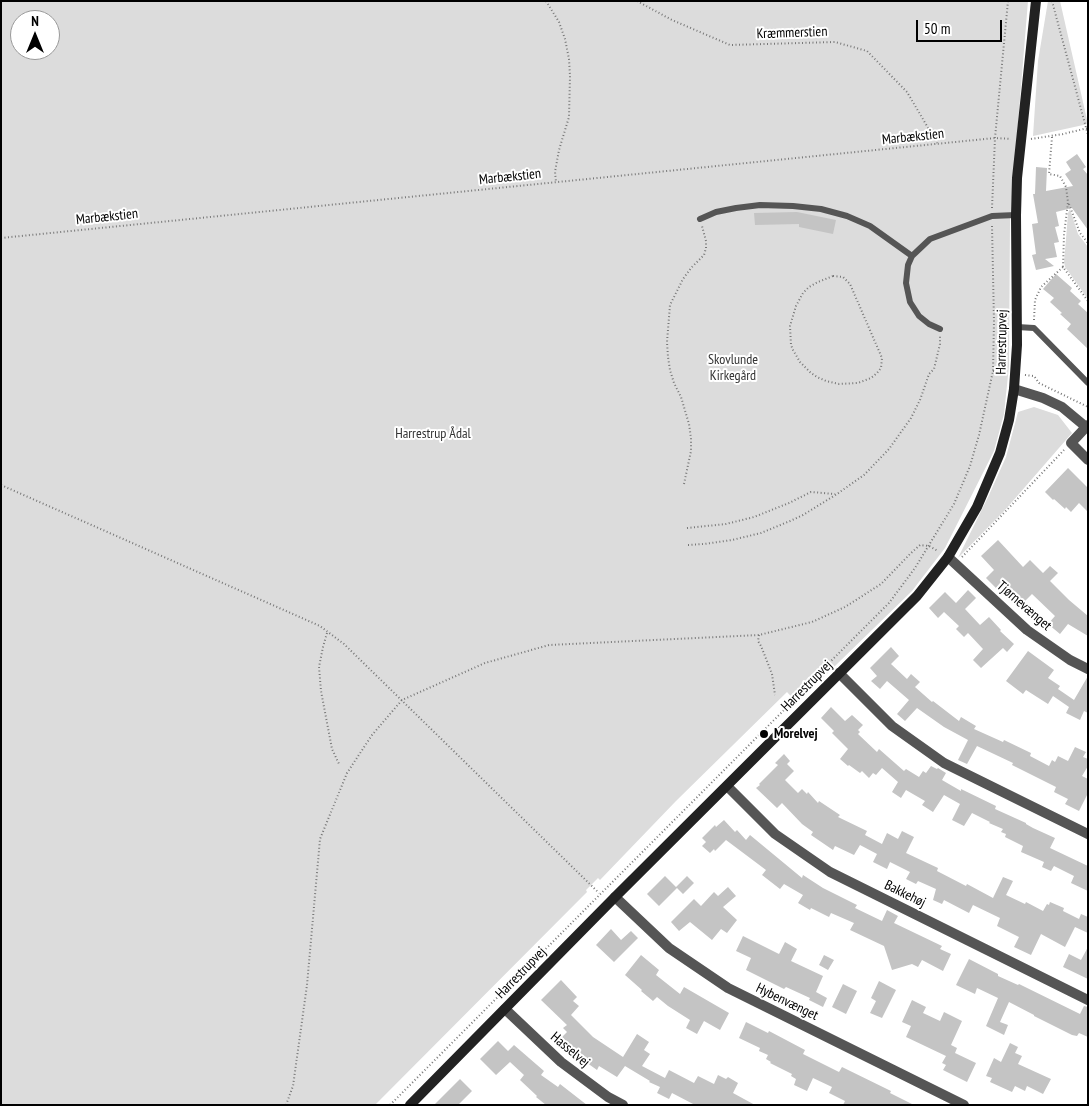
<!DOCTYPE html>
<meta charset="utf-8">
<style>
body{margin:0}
#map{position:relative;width:1089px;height:1106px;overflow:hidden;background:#fff;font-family:"PT Sans Narrow",sans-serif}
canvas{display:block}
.frame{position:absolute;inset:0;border:2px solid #000;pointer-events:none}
.north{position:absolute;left:10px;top:10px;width:50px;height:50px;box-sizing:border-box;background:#fff;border:1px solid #999;border-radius:50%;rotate:0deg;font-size:14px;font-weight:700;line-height:20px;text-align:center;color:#000}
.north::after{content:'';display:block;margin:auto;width:18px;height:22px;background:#000;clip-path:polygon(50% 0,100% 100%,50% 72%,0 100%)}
.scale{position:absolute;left:916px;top:20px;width:86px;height:22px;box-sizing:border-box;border:2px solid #000;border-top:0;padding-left:6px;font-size:15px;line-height:18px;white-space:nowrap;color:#000;-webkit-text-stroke:4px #fff;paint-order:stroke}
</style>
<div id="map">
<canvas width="1089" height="1106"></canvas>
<div class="frame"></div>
<div class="north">N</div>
<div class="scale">50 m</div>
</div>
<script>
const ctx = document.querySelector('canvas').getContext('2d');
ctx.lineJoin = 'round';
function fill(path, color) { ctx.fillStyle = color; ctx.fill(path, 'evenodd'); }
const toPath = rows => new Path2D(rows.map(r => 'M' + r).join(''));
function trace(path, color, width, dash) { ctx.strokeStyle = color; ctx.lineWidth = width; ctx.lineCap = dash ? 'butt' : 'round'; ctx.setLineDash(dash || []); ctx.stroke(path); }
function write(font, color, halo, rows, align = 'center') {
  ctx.font = font + ' "PT Sans Narrow",sans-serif'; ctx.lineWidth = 4; ctx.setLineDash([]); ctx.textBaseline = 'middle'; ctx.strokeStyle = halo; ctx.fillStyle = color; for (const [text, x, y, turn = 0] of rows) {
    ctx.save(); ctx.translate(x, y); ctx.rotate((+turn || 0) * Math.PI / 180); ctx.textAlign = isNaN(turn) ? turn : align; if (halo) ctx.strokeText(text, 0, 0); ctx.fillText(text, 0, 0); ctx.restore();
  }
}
fill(toPath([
 [1,1,1028,1,1010,221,1009,366,1004,414,994,451,945,548,912,591,797,703,787,692,676,801,600,880,598,878,586,890,587,892,375,1105,1,1105],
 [20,20,50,20,50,50,20,50],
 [1048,1,1060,1,1088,124,1033,136,1038,61],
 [1070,209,1078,234,1088,247,1088,299,1065,267,1064,262,1066,239,1068,213],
 [1034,407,1058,415,1072,433,1005,510,958,558,989,495,1006,457,1018,412]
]), '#dcdcdc');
fill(toPath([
 [1077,154,1086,167,1083,169,1088,175,1088,230,1072,208,1056,212,1059,226,1055,227,1059,242,1054,243,1057,257,1045,259,1054,266,1036,270,1032,255,1036,254,1032,224,1038,223,1033,194,1035,194,1036,167,1047,168,1046,191,1073,186,1065,174,1071,170,1066,162],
 [797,212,836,220,833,234,799,227,799,224,755,225,754,213],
 [1056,274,1072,288,1070,291,1081,301,1078,304,1088,313,1088,349,1067,329,1071,324,1060,314,1062,313,1050,302,1054,298,1043,289],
 [1068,468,1088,488,1088,512,1079,503,1071,512,1066,507,1065,509,1054,499,1053,500,1045,492],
 [998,540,1023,567,1030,560,1043,573,1050,566,1058,573,1050,581,1069,600,1088,616,1088,636,1068,624,1060,634,1048,624,1055,616,1032,594,1023,603,1001,582,996,588,986,578,994,570,981,556],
 [968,590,976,598,965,609,980,625,989,617,1001,630,1000,631,1014,644,1007,652,1003,648,981,668,973,660,983,649,968,633,964,637,956,629,959,626,944,612,938,618,929,608,945,592,956,603],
 [891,647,899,656,891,664,907,679,911,674,920,682,915,687,932,702,933,701,959,721,961,717,976,726,974,729,1003,742,1004,740,1031,753,1030,756,1049,766,1052,760,1055,762,1058,756,1068,761,1075,747,1086,752,1083,757,1088,759,1088,766,1082,776,1088,779,1088,793,1079,811,1065,804,1068,799,1054,792,1056,787,1012,765,1013,763,977,746,967,764,958,760,968,740,944,727,917,708,905,721,897,714,909,700,887,681,880,689,871,681,877,676,870,668],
 [1028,651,1054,670,1048,678,1060,686,1058,689,1074,700,1088,676,1088,713,1084,711,1080,720,1066,713,1069,707,1053,696,1048,704,1026,690,1023,694,1006,681],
 [831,707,845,721,852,715,863,725,858,730,860,732,858,734,877,752,879,749,904,771,906,769,919,777,923,771,926,773,931,766,937,769,938,768,946,773,942,780,961,791,961,789,996,806,995,809,1026,823,1026,824,1033,828,1055,838,1050,848,1088,866,1088,891,1071,883,1074,876,1054,866,1051,871,1042,867,1044,862,1021,852,1023,846,1005,837,1006,834,1001,832,1003,829,989,823,990,822,972,813,964,826,952,820,960,804,944,795,933,812,922,805,925,801,906,790,901,798,892,792,898,782,882,768,876,775,873,773,869,778,862,771,860,773,849,765,848,766,840,759,848,749,832,733,834,731,821,718],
 [784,754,790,761,787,764,794,771,785,780,798,793,802,789,807,794,808,792,818,803,819,801,840,815,838,817,867,831,865,835,882,844,887,833,898,839,902,831,914,837,906,853,938,868,937,871,966,886,967,884,993,898,1003,877,1013,881,1006,895,1025,904,1026,902,1043,911,1047,904,1049,905,1050,902,1064,908,1063,911,1079,919,1081,914,1088,917,1088,933,1075,927,1065,947,1041,934,1031,955,1014,947,1019,937,997,926,1000,918,973,905,969,913,944,900,942,904,933,900,936,889,918,881,916,884,906,879,910,872,890,862,887,869,873,862,877,854,860,845,854,855,835,846,833,850,811,835,813,832,802,824,782,803,777,808,756,788,760,785,759,784,778,765,775,763],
 [724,820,735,832,737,830,746,840,750,835,802,878,803,875,823,888,857,905,855,908,882,921,887,910,898,916,894,923,942,946,940,949,951,954,943,971,922,960,918,967,912,964,892,970,884,946,850,930,854,923,831,913,829,917,811,908,810,910,798,903,803,895,784,884,780,889,762,875,766,870,726,840,715,851,714,849,710,853,702,846,706,842,702,838,715,825,716,827],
 [665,876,676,887,687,876,694,883,683,894,677,888,659,906,647,894],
 [728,887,736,896,723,907,737,920,727,933,721,929,712,940,690,922,679,931,671,922,694,899,701,906,714,892,718,896],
 [611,929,621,940,631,931,638,938,614,962,596,945],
 [743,936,779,954,785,942,797,949,791,961,823,976,816,992,827,998,823,1007,809,1000,810,998,786,987,784,989,746,970,751,958,736,951],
 [1088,947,1088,979,1063,967,1069,954,1081,960],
 [641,955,659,970,656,975,680,994,684,987,729,1013,720,1030,704,1021,697,1034,686,1028,690,1020,668,1006,657,997,653,1001,641,991,642,990,625,975],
 [824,955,834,960,828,970,819,965],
 [969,959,998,974,998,976,1018,985,1019,984,1080,1014,1084,1006,1088,1007,1088,1037,1079,1033,1077,1036,1072,1035,1034,1016,1034,1015,1009,1002,1000,1022,1008,1025,1004,1035,986,1026,998,998,977,988,975,994,956,985],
 [561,980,577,997,573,1001,579,1006,571,1015,593,1037,623,1057,637,1034,649,1042,644,1050,650,1054,642,1066,665,1078,669,1070,694,1083,698,1076,714,1084,718,1075,726,1079,728,1077,738,1083,733,1093,755,1105,695,1105,672,1093,669,1099,657,1093,660,1087,649,1082,650,1081,625,1066,617,1077,599,1066,597,1070,576,1055,578,1053,562,1037,567,1032,563,1028,567,1025,541,1000],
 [879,981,896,990,882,1018,870,1013,876,1001,871,998],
 [843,984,857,991,846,1014,832,1007],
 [912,1000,926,1007,923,1013,940,1021,944,1012,962,1021,951,1045,957,1048,955,1053,976,1063,967,1082,943,1070,946,1065,942,1063,946,1056,906,1037,911,1026,902,1022],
 [746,1022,768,1033,769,1031,805,1050,803,1054,839,1072,842,1067,891,1091,890,1093,914,1105,843,1105,845,1101,829,1093,832,1087,813,1078,807,1091,794,1085,796,1079,791,1076,792,1074,770,1063,771,1062,766,1059,768,1055,759,1051,760,1048,739,1038],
 [498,1041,508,1051,514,1045,544,1071,541,1075,558,1087,560,1084,587,1105,546,1105,536,1097,537,1096,520,1080,524,1075,510,1062,496,1075,480,1059],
 [1010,1043,1018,1047,1015,1053,1022,1056,1018,1064,1051,1079,1043,1094,1027,1086,1025,1091,1015,1086,1012,1092,990,1082,992,1078,986,1076,994,1058,1001,1062],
 [460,1079,472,1091,458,1105,434,1105]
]), '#c4c4c4');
trace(toPath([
 [546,1,559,22,565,39,569,59,570,76,569,117,559,150,555,172,556,182],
 [637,1,672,20,730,45,835,42,867,51,907,92,937,143],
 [1052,1,1088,135],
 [1052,137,1049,174,1060,176,1066,187,1068,202,1064,235,1063,267,1088,301],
 [1031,139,1063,134,1088,128],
 [1069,204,1080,233,1088,243],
 [992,208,995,138,1008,1],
 [1,238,995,138,1011,139],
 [833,276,843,277,850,284,882,358,881,368,877,373,871,378,858,383,839,384,826,381,817,377,811,373,800,362,793,350,791,345,790,326,796,306,803,293,809,287,818,282,833,276],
 [1034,320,1035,300,1041,287,1063,267],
 [993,371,1005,373],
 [1025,375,1034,376,1039,383,1088,407],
 [684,484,691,451,691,438,689,424,681,397,674,383,670,370,668,357,667,342,670,305,683,279,691,268,704,255,706,248,706,241,702,226],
 [1,485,320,626,344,644,599,893],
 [687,528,726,524,754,517,789,503,811,492,835,494],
 [688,545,704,544,732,540,761,533,790,521,803,515,837,494,864,475,889,449,911,418,920,400,929,374,934,369,940,344,940,336],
 [962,557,1064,450],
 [327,633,323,647,319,667,321,691,332,749,339,764],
 [759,635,758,641,761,646,772,674,775,695],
 [286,1105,293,1086,307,985,320,839,347,773,372,735,402,700,485,663,549,645,759,635,812,622,845,607,881,584,911,553,920,545,929,546,938,551],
 [390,1105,791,703,828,664,889,603,915,568,954,504,970,466,979,435,993,371,994,322,992,225]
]), '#777', 2, [1, 2.5]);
trace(toPath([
 [700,219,716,212,736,208,760,205,793,206,821,209,847,216,870,226,912,256],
 [1017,327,1034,328,1088,383],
 [940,329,929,324,919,316,910,302,906,283,908,265,912,256,930,239,992,216,1016,215]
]), '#555', 6);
trace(toPath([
 [1014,389,1043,398,1062,407,1086,427],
 [1088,425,1071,443,1088,460],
 [948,557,1027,630,1070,660,1088,669],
 [839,673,892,726,944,763,1088,834],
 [727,786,775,834,830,872,1088,1000],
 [615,897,669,948,728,988,964,1105],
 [505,1009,561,1062,608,1097,623,1105]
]), '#555', 10);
trace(toPath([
 [410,1105,615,897,917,596,948,557,977,507,1000,453,1009,420,1014,389,1017,345,1016,215,1017,178,1036,1]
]), '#222', 10);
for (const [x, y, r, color] of [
 [764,734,5,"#000"]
]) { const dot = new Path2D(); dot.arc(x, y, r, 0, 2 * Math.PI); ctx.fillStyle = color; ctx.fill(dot); trace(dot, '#fff', 2); }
write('14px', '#000', '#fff', [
 ["Kræmmerstien",792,33,-2],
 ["Marbækstien",913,137,-6],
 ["Marbækstien",510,177,-6],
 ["Marbækstien",107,217,-6],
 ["Harrestrupvej",1002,342,-89],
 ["Tjørnevænget",1024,606,41],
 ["Harrestrupvej",807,686,-45],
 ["Bakkehøj",905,894,26],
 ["Harrestrupvej",521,973,-46],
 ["Hybenvænget",787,1002,26],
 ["Hasselvej",570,1050,40]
]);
write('14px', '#333', '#fff', [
 ["Skovlunde",733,360],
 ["Kirkegård",733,376],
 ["Harrestrup Ådal",433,434]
]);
write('bold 14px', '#000', '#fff', [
 ["Morelvej",774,734]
], 'left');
</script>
